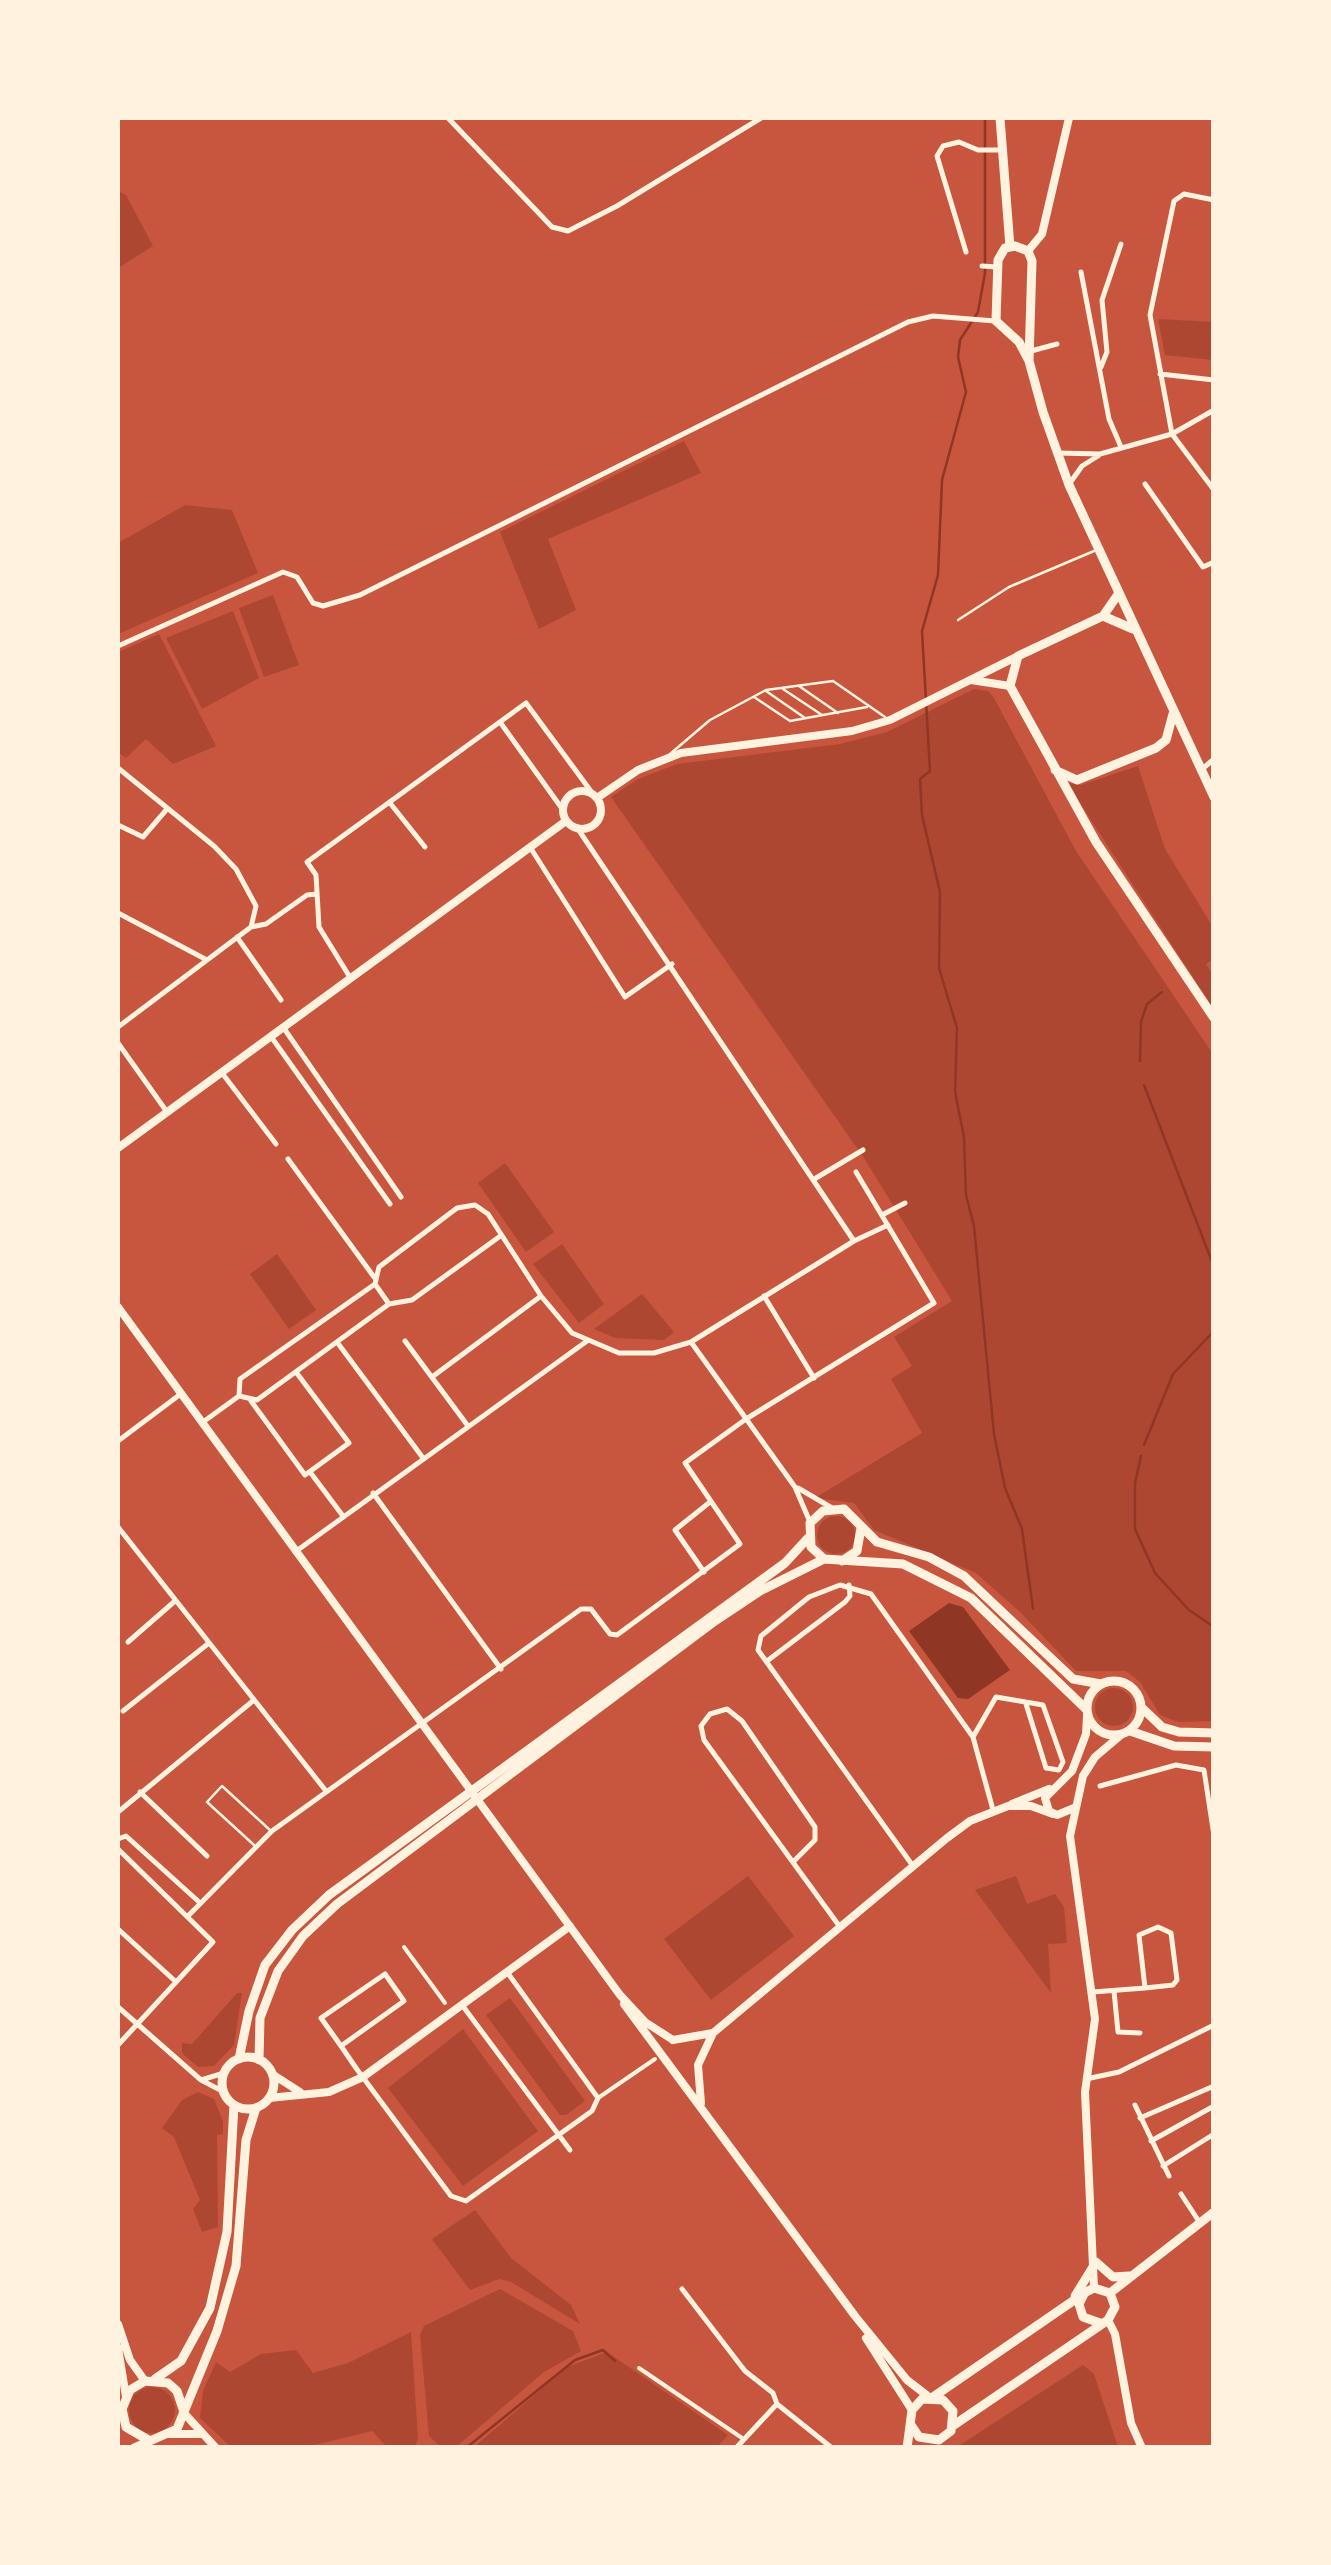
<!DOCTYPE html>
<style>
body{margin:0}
#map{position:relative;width:1331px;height:2565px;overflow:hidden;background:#c8553d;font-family:Mulish,sans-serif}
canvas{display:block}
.frame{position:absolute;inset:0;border:120px solid #fff3e0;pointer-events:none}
</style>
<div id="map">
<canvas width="1331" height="2565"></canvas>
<div class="frame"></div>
</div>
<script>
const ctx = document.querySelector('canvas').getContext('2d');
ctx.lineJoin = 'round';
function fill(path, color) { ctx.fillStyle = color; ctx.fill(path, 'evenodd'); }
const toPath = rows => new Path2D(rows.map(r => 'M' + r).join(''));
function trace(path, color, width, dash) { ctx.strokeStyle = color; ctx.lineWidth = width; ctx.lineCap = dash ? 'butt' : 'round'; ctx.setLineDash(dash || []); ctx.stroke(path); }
fill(toPath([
 [118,191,126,195,153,246,118,268],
 [1158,319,1213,322,1213,360,1165,355],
 [684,441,701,473,548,539,576,610,539,629,500,532],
 [185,505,232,510,258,573,118,634,118,543],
 [273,595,299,665,264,677,239,608],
 [233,611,259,678,202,709,166,638],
 [159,634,216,746,173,764,146,739,126,758,118,752,118,652],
 [974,689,988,691,994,698,1076,851,1213,1054,1213,1721,1178,1722,1160,1715,1140,1682,1126,1671,1076,1671,1020,1612,976,1573,874,1530,854,1503,815,1498,922,1433,891,1379,912,1366,894,1337,952,1301,864,1158,611,797,638,779,677,764,840,744,887,732],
 [1138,766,1165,849,1213,927,1213,959,1206,964,1213,975,1213,1008,1067,783,1081,785],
 [505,1163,554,1232,526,1252,478,1183],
 [562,1244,604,1304,579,1323,533,1264],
 [277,1254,316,1310,289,1329,250,1274],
 [642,1294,674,1332,664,1340,615,1338,594,1329],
 '817 1535a19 19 0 1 1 38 0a19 19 0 1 1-38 0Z',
 '1095 1707a19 19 0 1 1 38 0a19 19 0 1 1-38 0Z',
 [748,1876,794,1936,711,2000,664,1939],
 [1016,1876,1027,1904,1055,1894,1064,1907,1067,1943,1048,1944,1051,1993,975,1890],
 [237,1993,242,1993,234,2045,214,2066,198,2067,182,2053,182,2043,192,2044],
 [510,1998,585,2101,566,2115,560,2115,486,2015],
 [463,2029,538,2131,463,2186,388,2088],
 [198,2092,214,2099,223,2122,223,2134,217,2135,218,2227,202,2232,193,2209,200,2200,174,2137,162,2128,182,2100],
 [475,2210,511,2258,571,2305,580,2324,511,2282,499,2279,470,2290,432,2239],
 [500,2289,573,2331,581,2351,544,2372,456,2447,441,2447,429,2436,420,2335,424,2326],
 [411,2332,418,2438,415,2447,387,2447,372,2431,306,2447,231,2447,200,2418,203,2391,216,2362,230,2372,261,2354,296,2350,313,2373,348,2363],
 [607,2352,728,2435,716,2448,473,2448,567,2367],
 [1083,2365,1094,2374,1118,2447,957,2447],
 '129 2410a23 23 0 1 1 46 0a23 23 0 1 1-46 0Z'
]), '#ae4732');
fill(toPath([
 [949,1603,963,1607,1010,1670,968,1699,958,1698,909,1631]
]), '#8f3625');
trace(toPath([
 [985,118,985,273,978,312,960,340,958,357,966,392,942,480,938,575,922,631,930,771,920,779,922,815,940,892,939,968,957,1028,955,1092,964,1137,966,1195,974,1226,994,1434,1005,1488,1022,1529,1033,1609],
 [1140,1061,1141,1022,1147,1004,1162,992],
 [1144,1085,1214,1267],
 [1144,1445,1173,1374,1214,1331],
 [1141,1456,1135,1483,1135,1529,1155,1573,1189,1610,1214,1627],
 [466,2448,575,2360,603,2350,615,2361]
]), '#8f3625', 2.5);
trace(toPath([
 [958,620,1009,587,1094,551],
 [799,686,838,713],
 [783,689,822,715],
 [766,691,805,718],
 [754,697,790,721,867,707],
 [670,754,710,720,766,690,833,681,885,717],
 [254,1845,207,1802,222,1786,271,1831]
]), '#fff3e0', 2.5);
trace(toPath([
 [404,1947,445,2003],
 [598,2098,655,2059],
 [639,2368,742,2438]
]), '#fff3e0', 4);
trace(toPath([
 [448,118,552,227,568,231,617,206,761,118],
 [1214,200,1184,194,1174,201,1150,315,1172,434,1214,490],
 [966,252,937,156,943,146,959,142,978,150,1003,150],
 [982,266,997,267],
 [1081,272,1109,419,1121,447],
 [1031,351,1057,344],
 [1101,367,1107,352,1102,300,1121,244],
 [1160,374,1214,380],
 [1058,453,1100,454,1172,434,1214,410],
 [1070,483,1082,466,1098,456],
 [1145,484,1203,567,1214,562],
 [118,646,283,572,297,577,313,603,323,606,360,595,908,322,933,316,995,321],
 [500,722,563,810],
 [118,768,214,846,236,869,256,906,251,927],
 [1201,770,1214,759],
 [390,803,425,847],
 [118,825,143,837,167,809],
 [578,829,854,1241],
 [530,847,625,997,672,964],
 [118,913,207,960],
 [237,937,281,1000],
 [351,979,319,927,316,875,307,862,526,703,593,794],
 [118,1027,251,927,266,924,307,895,317,894],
 [283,1027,401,1197],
 [272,1038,390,1204],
 [118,1043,167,1112],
 [222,1073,276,1144],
 [288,1159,374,1277],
 [816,1178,863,1150],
 [882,1215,905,1203],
 [764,1296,814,1378],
 [389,1304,375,1284,379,1267,457,1208,475,1205,488,1214,541,1296,572,1333,619,1353,654,1353,691,1342,854,1241,888,1225],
 [405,1341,468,1426],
 [337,1342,423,1458],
 [691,1342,795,1487,810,1522],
 [432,1377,541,1296],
 [239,1396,257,1400,389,1304,412,1300,499,1237],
 [239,1396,240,1379,375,1284],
 [251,1401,305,1475,349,1443,296,1372],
 [203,1422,239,1396],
 [118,1441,182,1393],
 [310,1472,343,1516],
 [798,1488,832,1508],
 [373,1493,501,1669],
 [118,1527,326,1791],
 [295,1552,587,1341],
 [704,1572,675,1530,710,1502],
 [128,1642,175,1601],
 [767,1661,845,1602,850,1596,849,1585],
 [123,1711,209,1643],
 [973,1737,996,1697,1043,1705,1063,1762,1059,1770,1046,1768,1026,1704],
 [1100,1786,1176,1765,1204,1770,1214,1836],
 [140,1792,207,1856],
 [118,1812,254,1700],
 [118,1839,126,1836,198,1901],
 [118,1849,213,1942,118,2045],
 [793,1862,815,1840,815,1827,742,1721,727,1709,710,1714,701,1726,704,1740,840,1927],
 [913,1866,758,1650,761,1636,809,1597,840,1585,871,1594,973,1737,993,1810],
 [188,1916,272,1831,581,1609,591,1609,610,1634,617,1635,740,1544,685,1463,746,1419,934,1303,856,1172],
 [118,1929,175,1981],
 [1114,1991,1118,2032,1140,2033],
 [1093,1992,1145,1988,1173,1985,1177,1980,1171,1933,1158,1927,1139,1935,1145,1988],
 [462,2005,570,2150],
 [118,2007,201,2080,224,2092],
 [341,2046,404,2001,385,1974,321,2018,341,2046,356,2068,451,2196,466,2201,592,2111,598,2098,507,1972],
 [1086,2079,1119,2072,1214,2025],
 [201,2080,224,2073],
 [1135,2105,1169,2176],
 [1140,2118,1214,2086],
 [1151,2141,1214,2106],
 [1163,2166,1214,2134],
 [1181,2194,1200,2223],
 [682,2289,745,2371,773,2393,777,2404,832,2448],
 [736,2448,777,2404]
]), '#fff3e0', 5);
trace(toPath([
 [971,680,1010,686],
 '563 810a19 19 0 1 1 38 0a19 19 0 1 1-38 0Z',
 [597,798,638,770,681,753,852,731,890,720,1018,656],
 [118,1148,566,821],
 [118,1307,620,1995,645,2022,673,2040],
 [1012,1804,1049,1789],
 [624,2004,855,2316,907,2380,929,2397],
 [673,2040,713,2033],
 [272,2074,300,2092],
 [269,2098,329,2092,363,2077,570,1926],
 [701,2103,698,2065,713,2033,947,1838,970,1821,1008,1806,1031,1806,1053,1814],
 [118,2324,130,2360,145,2381],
 [866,2338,912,2410],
 [118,2348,126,2397],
 [183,2412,216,2448],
 [170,2434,200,2434]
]), '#fff3e0', 8);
trace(toPath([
 [1028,251,1042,234,1069,118],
 [1074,1808,1057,1815,1049,1811,1045,1798,1072,1771,1086,1734,1087,1716],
 [1094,2288,1085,2092,1095,2019,1070,1836,1083,1776,1095,1757,1121,1735],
 [1108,2320,1115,2334,1131,2423,1142,2448]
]), '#fff3e0', 8);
trace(toPath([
 [1000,118,1010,247],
 [1029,361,1019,342,996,321,998,260,1005,248,1015,246,1028,251,1032,261,1029,361,1043,412,1069,485,1214,797],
 [1119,593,1103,616,1018,656,1010,686,1096,842,1214,1018],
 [1103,616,1133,629],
 [1055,770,1077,780,1156,748,1166,740,1173,714],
 [842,1561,857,1551,861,1528],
 '1087 1708a27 27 0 1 1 54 0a27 27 0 1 1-54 0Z',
 [1141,1707,1162,1727,1179,1732,1214,1733],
 [1087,1710,971,1598,903,1564,824,1559,811,1547,810,1523,823,1511,844,1509,877,1542,929,1557,964,1576,1073,1679,1101,1684],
 [1130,1731,1174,1746,1214,1747],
 '222 2083a26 26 0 1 1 52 0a26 26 0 1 1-52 0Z',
 [239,2059,249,2011,265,1965,292,1930,329,1895,785,1563,808,1538],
 [259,2060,260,2018,278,1971,303,1936,337,1904,715,1621,760,1591,824,1559],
 [1110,2293,1214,2212],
 [1084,2294,1079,2304,1083,2317,1100,2323],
 [1075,2296,1096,2262,1113,2277,1129,2276],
 [155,2379,181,2361,210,2308,227,2232,234,2105],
 [933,2397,1086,2292,1094,2288,1110,2293],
 [954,2425,1108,2320,1115,2307,1110,2293],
 [150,2441,126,2427,122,2409,130,2390,145,2381,168,2383,177,2391,183,2409],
 [134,2448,177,2429,217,2331,236,2266,246,2140,256,2108],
 [907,2448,912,2410,922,2399,943,2400,953,2411,951,2431,939,2440,919,2437,911,2425]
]), '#fff3e0', 9);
</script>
